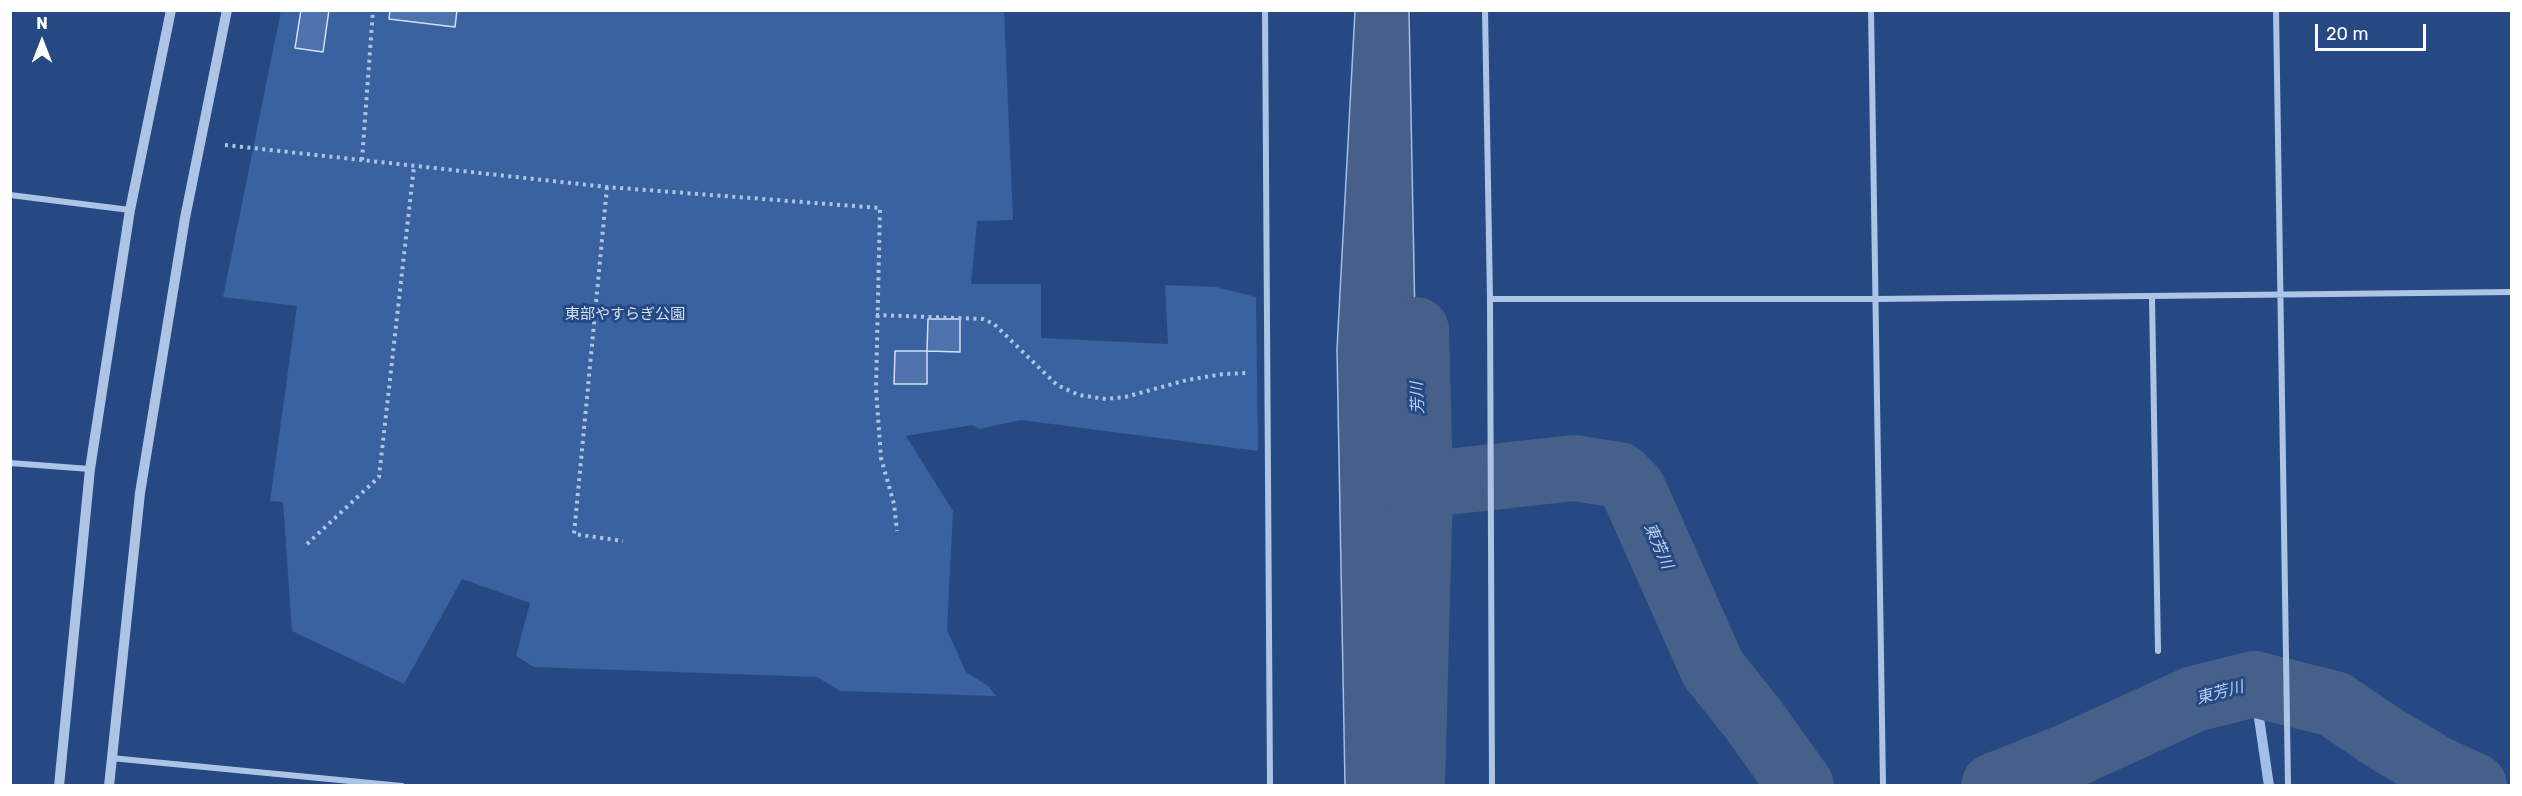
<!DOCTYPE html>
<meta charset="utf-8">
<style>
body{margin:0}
#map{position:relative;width:2522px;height:796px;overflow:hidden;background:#264983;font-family:Rubik,sans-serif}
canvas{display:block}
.frame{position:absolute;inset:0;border:12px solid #fff;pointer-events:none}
.north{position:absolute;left:12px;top:12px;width:60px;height:60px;-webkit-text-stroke:4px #264983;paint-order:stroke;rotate:0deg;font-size:16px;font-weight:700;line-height:24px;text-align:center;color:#fff}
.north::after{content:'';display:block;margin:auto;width:21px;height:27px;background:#fff;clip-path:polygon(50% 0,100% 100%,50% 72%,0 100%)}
.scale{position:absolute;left:2315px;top:24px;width:111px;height:27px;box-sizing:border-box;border:3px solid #fff;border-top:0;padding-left:8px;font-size:18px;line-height:21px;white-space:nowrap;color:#fff;-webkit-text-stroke:4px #264983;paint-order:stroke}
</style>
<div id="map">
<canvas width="2522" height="796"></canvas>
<div class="frame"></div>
<div class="north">N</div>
<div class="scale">20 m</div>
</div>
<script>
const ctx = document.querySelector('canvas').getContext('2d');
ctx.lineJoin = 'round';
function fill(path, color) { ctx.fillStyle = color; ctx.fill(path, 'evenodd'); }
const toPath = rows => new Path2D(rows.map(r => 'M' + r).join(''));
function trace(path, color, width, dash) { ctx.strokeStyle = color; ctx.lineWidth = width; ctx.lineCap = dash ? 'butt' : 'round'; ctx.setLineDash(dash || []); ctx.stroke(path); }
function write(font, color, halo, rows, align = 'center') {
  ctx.font = font + ' Rubik,"Noto Sans JP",sans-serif'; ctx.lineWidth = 6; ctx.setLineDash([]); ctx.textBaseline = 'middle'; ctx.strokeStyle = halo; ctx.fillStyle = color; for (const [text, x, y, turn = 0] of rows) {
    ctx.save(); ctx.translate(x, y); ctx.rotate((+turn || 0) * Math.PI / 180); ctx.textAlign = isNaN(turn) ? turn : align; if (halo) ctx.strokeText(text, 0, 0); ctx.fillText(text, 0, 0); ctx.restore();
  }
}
fill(toPath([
 [281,11,1004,11,1013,220,977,221,971,284,1041,284,1041,338,1168,344,1165,285,1216,287,1256,297,1258,451,1021,420,979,429,973,425,906,436,953,511,947,630,966,672,988,686,996,696,840,691,817,677,534,667,516,656,530,603,462,579,404,684,292,631,283,502,270,501,297,306,223,297]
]), '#3a61a0');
const water = toPath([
 [1355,11,1409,11,1424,785,1345,785,1337,349,1355,11]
]);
fill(water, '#47608a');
trace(water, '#a3bfe8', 1.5);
trace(toPath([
 [2254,684,2269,786]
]), '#a3bfe8', 10);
trace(toPath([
 [1420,485,1574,468,1619,475,1633,489,1713,669,1753,719,1801,786],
 [1412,786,1420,485,1416,330],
 [1994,786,2067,757,2194,699,2254,684,2334,704,2386,739,2435,768,2474,786]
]), '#47608a', 66);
const building = toPath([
 [301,10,329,10,323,52,295,48,301,10],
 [390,10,457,10,455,27,389,19,390,10],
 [928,319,960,319,960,352,927,351,928,319],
 [895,351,927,351,927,384,894,384,895,351]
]);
fill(building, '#4e72ab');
trace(building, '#d2e0f6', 1.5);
trace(toPath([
 [225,145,607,187,880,208,876,389,881,458,894,504,897,531],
 [362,160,373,10],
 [607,187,574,534,623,541],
 [876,315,983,319,994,324,1057,385,1079,395,1106,399,1125,397,1187,380,1223,374,1247,373],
 [307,544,379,477,414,166]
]), '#aec4e7', 4, [3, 4.5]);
trace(toPath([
 [1265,10,1270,786],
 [1485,10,1490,299,1492,786],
 [1871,10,1883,786],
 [2276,10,2288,786],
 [10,195,130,210],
 [2152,297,2158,651],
 [1490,299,1875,299,2512,292],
 [10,463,90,469],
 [111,758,402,786]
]), '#aec4e7', 6);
trace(toPath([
 [59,786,90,469,130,210,171,10],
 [109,786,140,493,185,218,227,10]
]), '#aec4e7', 10);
write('15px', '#d2e0f6', '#264983', [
 ["東部やすらぎ公園",625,315]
]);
write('italic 16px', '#bacfef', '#264983', [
 ["芳川",1418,398,-92],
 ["東芳川",1658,546,66],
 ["東芳川",2220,693,-15]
]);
</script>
